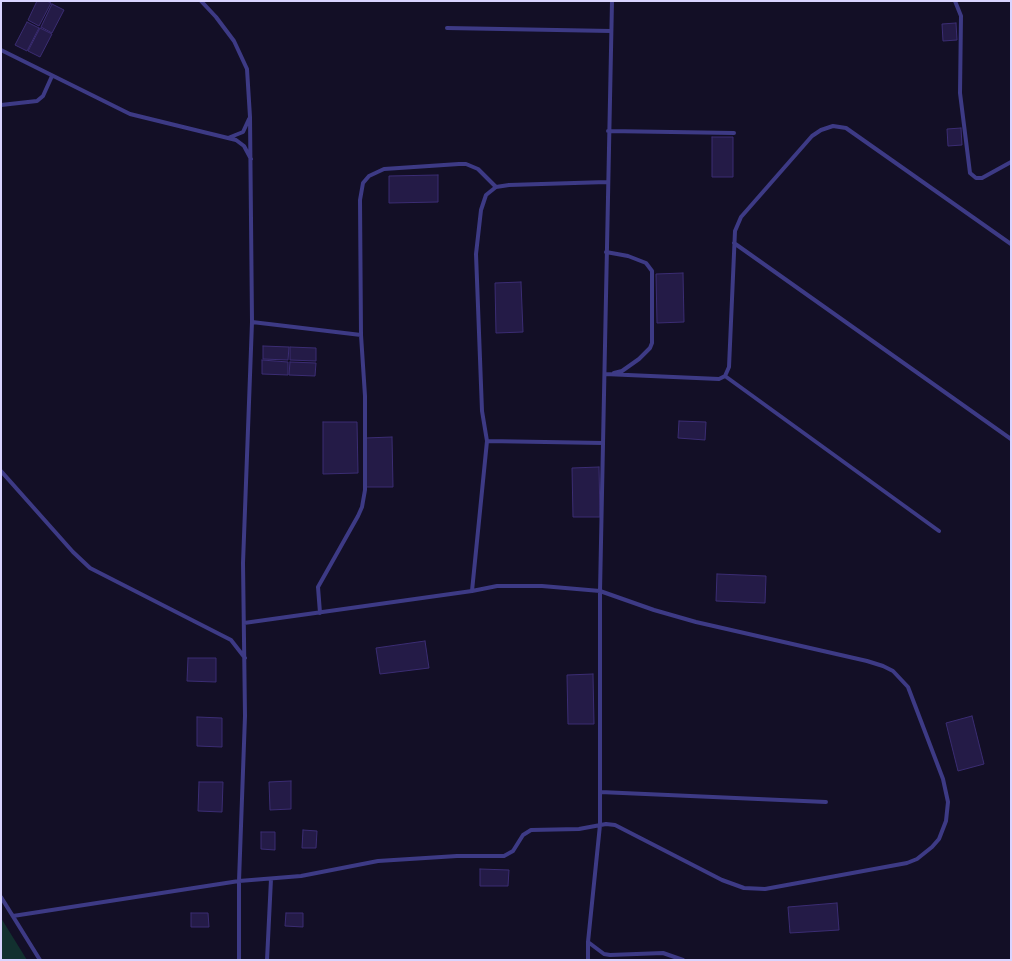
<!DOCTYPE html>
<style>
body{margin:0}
#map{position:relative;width:1012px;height:961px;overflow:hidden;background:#130f26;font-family:Inter,sans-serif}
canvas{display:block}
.frame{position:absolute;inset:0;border:2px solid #d9d4ff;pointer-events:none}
</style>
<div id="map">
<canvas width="1012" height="961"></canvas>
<div class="frame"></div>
</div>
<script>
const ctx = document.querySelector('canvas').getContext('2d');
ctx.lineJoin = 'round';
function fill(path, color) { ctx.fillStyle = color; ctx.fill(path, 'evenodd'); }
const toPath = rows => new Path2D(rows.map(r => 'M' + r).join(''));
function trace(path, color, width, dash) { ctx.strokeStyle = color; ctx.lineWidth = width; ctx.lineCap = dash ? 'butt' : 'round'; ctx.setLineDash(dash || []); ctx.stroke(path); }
fill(toPath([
 [1,918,27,960,1,960]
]), '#12302f');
const building = toPath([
 [37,1,47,1,51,3,39,26,28,20,37,1],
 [52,4,64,10,52,33,41,27,52,4],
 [27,22,39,28,27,51,15,45,27,22],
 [956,23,957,40,943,41,942,24,956,23],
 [40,28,52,34,40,57,28,51,40,28],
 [961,128,962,145,948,146,947,129,961,128],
 [712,137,733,137,733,177,712,177,712,137],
 [438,175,438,202,389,203,389,176,438,175],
 [683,273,684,322,657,323,656,274,683,273],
 [521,282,523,332,496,333,495,283,521,282],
 [263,346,289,347,288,360,263,359,263,346],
 [290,347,316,348,316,361,290,360,290,347],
 [262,360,288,362,288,375,262,374,262,360],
 [290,362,316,363,315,376,289,375,290,362],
 [679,421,706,422,705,440,678,438,679,421],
 [323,422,357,422,358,473,323,474,323,422],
 [392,437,393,487,366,487,365,438,392,437],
 [599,467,600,517,573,517,572,468,599,467],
 [717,574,766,576,765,603,716,601,717,574],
 [425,641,429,668,380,674,376,648,425,641],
 [188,658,216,658,216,682,187,681,188,658],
 [593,674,594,724,568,724,567,675,593,674],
 [972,716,984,764,958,771,946,723,972,716],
 [197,717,222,718,222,747,197,746,197,717],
 [291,781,291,809,270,810,269,782,291,781],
 [199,782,223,782,222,812,198,811,199,782],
 [303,830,317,831,316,848,302,848,303,830],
 [261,832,275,832,275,850,261,849,261,832],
 [480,869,509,870,508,886,480,886,480,869],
 [837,903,839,930,790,933,788,907,837,903],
 [191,913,208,913,209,927,191,927,191,913],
 [286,913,303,913,303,927,285,926,286,913]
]);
fill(building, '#241b47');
trace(building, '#3b2d73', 1);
trace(toPath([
 [201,1,216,17,234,41,247,69,250,117,252,322,243,563,245,716,239,881,239,960],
 [955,1,961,16,960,93,970,173,976,178,982,178,1011,162],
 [447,28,611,31],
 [1,50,130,114,236,140,244,146,251,159],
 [1,105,37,101,43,96,52,76],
 [608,131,734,133],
 [228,138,243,132,249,119],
 [734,243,1011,439],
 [606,252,628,256,646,263,652,271,652,343,650,348,639,359,622,371,614,373],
 [252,322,361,335],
 [605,374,719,379,725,376,729,367,735,231,741,217,812,136,821,130,833,126,846,128,1011,244],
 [725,376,939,531],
 [487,441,603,443],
 [1,471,73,552,90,568,231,640,245,658],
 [472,591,487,441,482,411,476,254,481,210,486,195,496,187,509,185,607,182],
 [320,613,318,587,358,516,362,507,365,490,365,396,361,335,360,200,363,183,369,176,384,169,459,164,466,164,478,169,496,187],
 [600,792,826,802],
 [1,897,40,960],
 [13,916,239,881,301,876,378,861,457,856,504,856,513,851,523,835,531,830,579,829,606,824,615,825,722,880,744,888,765,889,907,863,917,859,932,847,939,839,946,821,948,802,943,779,908,687,893,671,883,666,867,661,696,622,654,610,600,591,542,586,497,586,472,591,244,623],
 [588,942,604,954,610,955,663,953,683,960],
 [267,960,271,879],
 [588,960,588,942,600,825,600,591,612,1]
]), '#3d3a85', 4);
</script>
